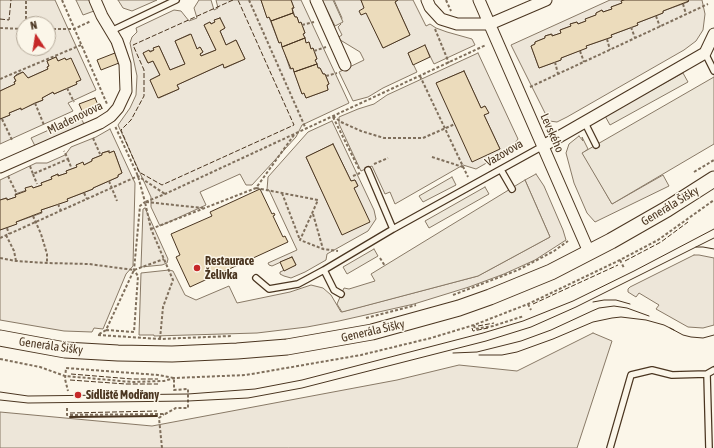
<!DOCTYPE html>
<meta charset="utf-8">
<style>
body{margin:0}
#map{position:relative;width:714px;height:448px;overflow:hidden;background:#fbf6e9;font-family:"Asap Condensed",sans-serif}
canvas{display:block}
.north{position:absolute;left:16px;top:16px;width:40px;height:40px;box-sizing:border-box;background:#fbf6e9;border:1px solid #b4a999;border-radius:50%;rotate:348deg;font-size:11px;font-weight:700;line-height:16px;text-align:center;color:#4a3520}
.north::after{content:'';display:block;margin:auto;width:14px;height:18px;background:#c62828;clip-path:polygon(50% 0,100% 100%,50% 72%,0 100%)}
</style>
<div id="map">
<canvas width="714" height="448"></canvas>
<div class="north">N</div>
</div>
<script>
const ctx = document.querySelector('canvas').getContext('2d');
ctx.lineJoin = 'round';
function fill(path, color) { ctx.fillStyle = color; ctx.fill(path, 'evenodd'); }
const toPath = rows => new Path2D(rows.map(r => 'M' + r).join(''));
function trace(path, color, width, dash) { ctx.strokeStyle = color; ctx.lineWidth = width; ctx.lineCap = dash ? 'butt' : 'round'; ctx.setLineDash(dash || []); ctx.stroke(path); }
function write(font, color, halo, rows, align = 'center') {
  ctx.font = font + ' "Asap Condensed",sans-serif'; ctx.lineWidth = 3; ctx.setLineDash([]); ctx.textBaseline = 'middle'; ctx.strokeStyle = halo; ctx.fillStyle = color; for (const [text, x, y, turn = 0] of rows) {
    ctx.save(); ctx.translate(x, y); ctx.rotate((+turn || 0) * Math.PI / 180); ctx.textAlign = isNaN(turn) ? turn : align; if (halo) ctx.strokeText(text, 0, 0); ctx.fillText(text, 0, 0); ctx.restore();
  }
}
const green = toPath([
 [0,0,55,0,96,90,68,103,73,111,0,144,0,119,10,115,9,113,21,108,22,109,43,100,42,98,53,92,54,94,77,84,66,59,58,61,56,57,47,61,49,66,47,67,48,69,28,78,23,72,17,74,14,77,16,81,14,82,15,84,0,91,0,0],
 [24,24,48,24,48,48,24,48,24,24],
 [118,0,157,0,132,11,123,8,118,0],
 [199,0,211,0,214,10,218,8,216,0,261,0,267,17,269,17,279,43,281,42,290,69,293,68,302,94,304,93,306,98,328,90,327,85,329,84,325,74,323,74,320,68,318,68,315,60,317,59,313,48,311,49,309,42,306,43,303,34,305,33,301,23,299,23,297,17,295,17,292,8,294,8,291,0,301,0,349,103,302,125,296,137,252,185,246,185,240,174,200,192,206,205,160,226,151,207,151,197,118,125,130,108,136,95,137,76,130,43,132,37,137,32,136,28,174,10,181,11,189,21,197,18,194,8,199,0],
 [220,18,225,28,220,31,226,45,236,40,245,59,225,68,223,64,177,85,179,89,159,98,150,80,160,75,153,61,148,63,143,53,154,50,154,48,159,46,170,70,185,64,175,41,190,34,197,49,200,47,203,52,200,54,201,56,216,50,204,25,210,22,211,24,215,22,215,20,220,18],
 [334,0,361,0,383,48,410,35,395,2,398,0,413,0,426,26,430,24,436,28,447,32,472,39,475,45,434,64,425,46,408,53,417,72,383,88,368,97,353,101,339,72,364,60,360,52,337,38,342,35,338,27,341,24,340,23,342,18,334,0],
 [610,0,624,0,621,1,622,3,611,7,612,9,603,12,602,10,596,13,596,15,586,19,586,21,578,24,577,22,570,24,571,26,560,30,561,33,552,36,551,34,545,36,545,38,535,42,535,44,531,46,539,68,561,60,561,58,586,48,586,46,612,37,611,35,638,25,637,23,663,13,663,11,688,2,688,0,702,0,705,14,703,30,696,41,684,50,567,117,557,122,549,121,511,45,610,0],
 [478,53,518,139,511,149,476,169,463,165,395,204,390,192,385,194,372,166,361,171,360,169,339,124,339,117,358,109,374,104,387,95,478,53],
 [464,71,481,108,485,106,488,113,484,115,500,149,436,83,464,71],
 [332,121,374,210,376,219,368,231,327,254,326,260,305,272,291,278,284,276,280,274,280,272,296,265,292,257,272,266,269,265,268,263,297,250,269,190,267,190,268,177,308,132,332,121],
 [333,144,351,181,355,180,358,186,354,188,342,234,306,157,333,144],
 [110,129,135,183,133,266,126,274,103,329,94,328,92,332,64,331,0,320,0,230,16,224,16,222,42,213,41,210,67,201,67,199,93,189,93,188,118,177,118,175,122,173,114,151,109,153,108,151,102,153,102,155,92,159,92,161,84,165,83,163,76,165,77,167,66,171,67,173,58,176,58,174,51,177,52,179,41,183,42,185,15,194,16,197,7,200,6,198,0,200,0,180,36,163,47,163,65,155,71,147,96,137,110,129],
 [579,136,583,141,582,137,588,149,583,153,612,204,663,175,669,186,595,222,587,213,574,183,566,153,569,144,579,136],
 [536,174,544,186,563,230,566,240,535,260,504,274,469,287,414,304,339,321,307,327,257,333,154,336,154,335,139,335,141,273,169,270,173,271,185,295,196,300,229,286,237,303,290,292,311,285,323,288,331,295,341,312,478,276,550,237,525,180,536,174],
 [145,208,168,259,167,263,162,265,141,267,143,209,145,208],
 [694,255,699,255,714,258,714,325,703,328,688,327,656,309,659,305,639,293,636,297,628,292,628,289,630,287,694,255],
 [593,333,612,341,577,448,0,448,0,412,152,426,397,380,459,365,517,371,593,333]
]);
fill(green, '#ede6d9');
trace(green, '#887966', 1);
const parking = toPath([
 [76,0,89,0,94,11,83,15,76,0],
 [322,0,333,0,343,22,335,26,322,0],
 [683,73,688,82,610,125,605,116,683,73],
 [714,77,714,144,612,204,582,153,714,77],
 [80,116,84,124,35,146,31,138,80,116],
 [452,177,456,185,423,202,419,196,452,177],
 [525,180,550,237,478,276,342,312,337,304,344,288,349,289,375,281,371,274,525,180],
 [485,187,489,194,429,228,425,221,485,187],
 [374,249,378,256,347,274,343,267,374,249]
]);
fill(parking, '#ede7d9');
trace(parking, '#887966', 1);
const building = toPath([
 [261,0,291,0,294,8,292,8,293,13,271,21,269,17,267,18,261,0],
 [361,0,398,0,395,2,410,35,383,48,366,13,361,15,359,11,364,8,361,0],
 [624,0,688,0,689,1,663,11,663,13,637,23,638,25,611,35,612,37,586,46,587,48,561,58,561,60,539,68,531,46,535,44,535,42,545,38,545,36,552,34,552,36,561,33,560,30,571,26,570,24,577,22,578,24,586,21,585,19,596,15,596,13,602,10,603,12,612,9,611,7,622,3,621,1,624,0],
 [293,13,295,17,297,17,299,23,301,22,305,33,303,34,305,38,282,47,281,42,279,43,271,21,293,13],
 [220,18,225,28,220,31,226,45,236,40,245,59,224,68,223,64,177,85,179,89,158,98,150,80,160,75,153,61,148,63,143,53,149,50,150,52,154,50,153,48,159,46,170,70,185,64,175,41,191,34,197,49,200,47,203,52,200,54,201,56,216,50,204,25,210,22,211,24,215,22,214,20,220,18],
 [305,38,306,43,309,42,311,49,313,48,317,59,315,60,317,64,294,72,293,68,291,69,282,47,305,38],
 [425,45,430,57,413,65,408,53,425,45],
 [115,53,119,63,101,70,97,60,115,53],
 [56,57,58,61,65,58,66,60,71,58,81,80,76,82,77,84,54,94,53,92,42,98,43,100,35,103,21,110,21,108,9,113,10,115,0,119,0,91,15,84,14,82,16,81,14,77,17,75,23,72,28,78,48,69,47,67,49,66,47,61,56,57],
 [317,64,318,68,320,68,323,74,325,74,329,84,327,85,328,90,306,98,304,93,302,94,294,72,317,64],
 [464,71,481,108,485,106,489,113,484,115,500,149,472,162,436,83,464,71],
 [95,98,99,107,83,113,79,104,95,98],
 [333,144,351,181,355,180,358,186,354,188,370,222,342,235,306,157,333,144],
 [109,151,109,153,114,151,122,173,118,175,118,177,93,188,93,189,67,199,68,201,41,210,42,212,16,222,17,224,0,230,0,200,7,198,7,200,16,197,15,195,26,191,25,188,32,186,33,188,42,185,41,183,52,179,51,177,58,174,58,176,67,173,66,171,77,167,76,165,83,162,84,165,92,161,92,159,102,155,102,153,109,151],
 [260,189,272,214,274,213,275,215,273,216,282,235,283,237,285,236,288,242,190,287,176,257,180,255,171,234,212,216,210,212,260,189],
 [292,257,296,265,284,271,280,262,292,257]
]);
fill(building, '#ecdcbc');
trace(building, '#4a3520', 1);
const lane = toPath([
 [111,31,176,0],
 [705,53,714,71],
 [584,121,596,145],
 [368,170,393,229],
 [501,170,512,189],
 [256,278,269,289,298,284,324,270],
 [341,294,334,290,324,270,393,229,543,146],
 [707,374,709,448],
 [610,448,631,375,652,370,672,375,707,374,714,370]
]);
const street = toPath([
 [316,0,345,65],
 [427,0,430,7,441,19,457,24,490,24,546,0],
 [479,0,589,252],
 [543,146,705,53,714,34],
 [0,167,100,123,111,116,118,108,126,91,125,64,117,41,102,16,95,0]
]);
const secondary = toPath([
 [0,338,65,350,118,353,172,354,237,351,287,347,372,332,459,308,490,297,551,272,611,241,667,209,714,179]
]);
trace(lane, '#4a3520', 8);
trace(street, '#4a3520', 13);
trace(secondary, '#4a3520', 17);
trace(toPath([
 [62,0,107,104],
 [249,0,306,129],
 [446,0,451,11],
 [683,4,686,14],
 [656,16,660,27],
 [26,24,26,0],
 [302,25,314,22],
 [631,27,635,38],
 [0,28,24,29],
 [48,29,74,29,91,21],
 [435,29,449,63],
 [607,39,610,50],
 [314,51,326,47],
 [580,51,584,62],
 [555,62,558,74],
 [326,76,337,73],
 [420,76,468,177],
 [0,79,81,45],
 [530,87,708,4],
 [67,88,74,102],
 [35,103,44,125],
 [333,116,341,122,361,131,384,138,423,138,455,124],
 [333,117,359,169],
 [2,119,12,140],
 [93,138,100,154],
 [432,157,463,167],
 [68,159,71,167],
 [374,164,388,158],
 [30,166,33,174,68,159,64,151],
 [694,172,714,160],
 [33,174,37,184],
 [8,176,16,192],
 [353,176,360,173],
 [109,181,117,201],
 [256,188,318,200,300,240,323,249,338,251],
 [84,193,87,199],
 [282,193,300,240],
 [146,202,203,208],
 [58,204,61,211],
 [313,214,323,249],
 [33,216,41,234,47,254,47,263],
 [7,228,9,234],
 [151,229,256,188,294,135],
 [6,235,14,251,16,261],
 [0,238,138,176,165,194],
 [0,258,16,261,47,263,89,264,134,270,164,259],
 [380,258,385,266],
 [620,260,624,268],
 [453,295,518,270,554,251,568,241],
 [528,304,531,310],
 [366,318,416,305],
 [474,325,475,329,493,326,524,316],
 [106,330,134,332,138,276,134,270,140,206,145,202,138,176,115,126],
 [99,334,106,330,134,270],
 [98,335,160,339,231,336],
 [160,339,163,307,173,280,151,229,145,202,165,194,486,45],
 [0,359,40,367,65,376,132,382,164,381,174,378,246,375,361,355,431,338,474,325,528,304,620,260,658,240,714,200],
 [67,408,67,415,165,414,176,408,188,408,188,389,174,390,174,378,158,375,66,368,65,379,68,391],
 [162,448,159,418,164,414]
]), '#7f6f5c', 2, [3, 2]);
trace(lane, '#fbf6e9', 5.5);
trace(street, '#fbf6e9', 11);
trace(secondary, '#fbf6e9', 15);
trace(toPath([
 [696,247,703,247,714,249],
 [593,302,604,300,616,300,630,304],
 [670,328,683,335,691,337,703,338,714,335],
 [453,353,477,352,521,341,551,330,592,311,599,308,614,306,627,308,649,316],
 [479,355,502,355,517,352,553,339,593,322,612,318,621,317,646,320,664,325,674,330],
 [0,392,28,396,188,394,255,389,302,380,483,333,523,321,573,301,634,271,714,229],
 [0,400,28,403,188,401,248,398,302,388,486,341,531,327,576,307,714,238]
]), '#4a3520', 1);
trace(toPath([
 [233,0,133,45,144,70,144,96,131,120,121,130,139,172,162,185,294,125,238,0],
 [0,19,9,20,11,0],
 [625,261,661,242,688,222],
 [533,304,618,265],
 [478,326,494,323],
 [472,328,473,331,488,328],
 [71,374,132,379,158,379],
 [70,380,126,384,158,384],
 [70,413,157,411]
]), '#4a3520', 1, [5, 2]);
trace(toPath([
 [70,417,157,416]
]), '#4a3520', 2);
for (const [x, y, r, color] of [
 [197,268,4,"#c62828"],
 [78,395,4,"#c62828"]
]) { const dot = new Path2D(); dot.arc(x, y, r, 0, 2 * Math.PI); ctx.fillStyle = color; ctx.fill(dot); trace(dot, '#fbf6e9', 1.5); }
write('12px', '#4a3520', '#fbf6e9', [
 ["Mladenovova",75,118,-26],
 ["Levského",552,133,66],
 ["Vazovova",504,153,-30],
 ["Generála Šišky",670,206,-31],
 ["Generála Šišky",373,331,-13],
 ["Generála Šišky",51,346,8]
]);
write('bold 12px', '#4a3520', '#fbf6e9', [
 ["Restaurace",205,261],
 ["Želivka",205,275],
 ["Sídliště Modřany",86,395]
], 'left');
</script>
